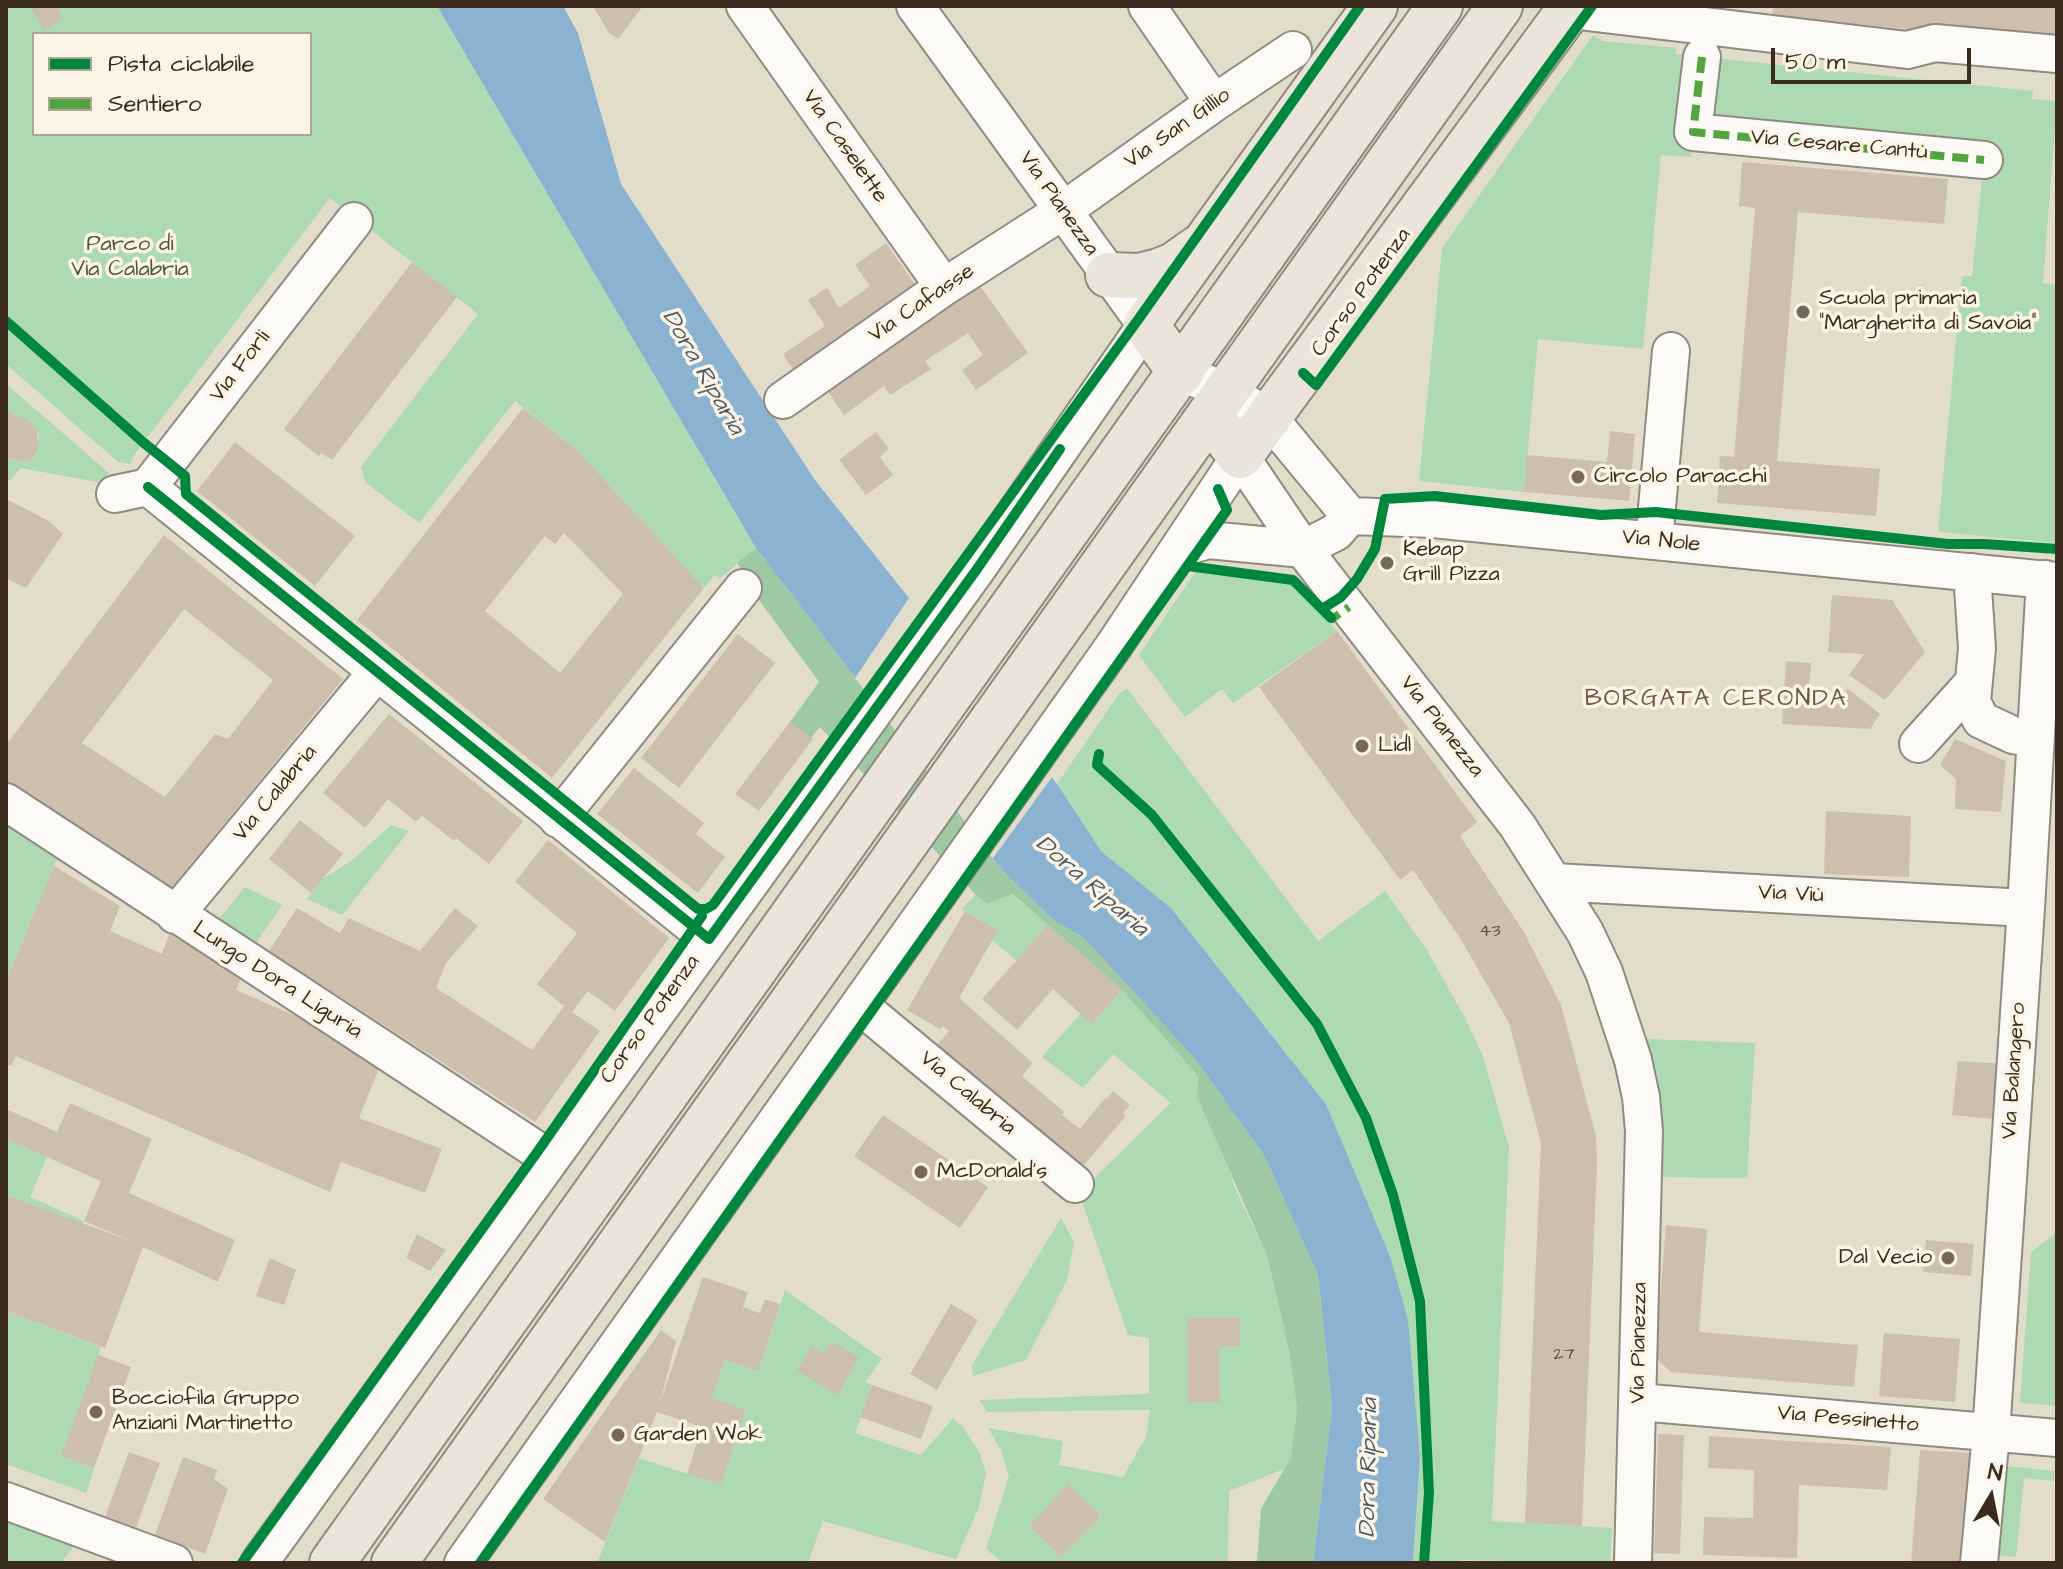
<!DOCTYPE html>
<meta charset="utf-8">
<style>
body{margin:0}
#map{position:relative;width:2063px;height:1569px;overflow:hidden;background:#e2ddcb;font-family:"Architects Daughter",sans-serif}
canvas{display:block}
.frame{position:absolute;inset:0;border:8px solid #3b2a1e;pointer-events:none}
.legend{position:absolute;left:32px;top:32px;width:280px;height:104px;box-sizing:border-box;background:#fcf5e5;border:2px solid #afa495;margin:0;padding:10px 14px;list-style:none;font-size:24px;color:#3b2a1e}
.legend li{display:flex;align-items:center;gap:16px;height:40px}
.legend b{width:40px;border:2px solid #afa495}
.north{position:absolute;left:1951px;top:1457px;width:80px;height:80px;-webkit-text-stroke:6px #fcf5e5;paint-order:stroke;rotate:10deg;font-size:22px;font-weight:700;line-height:32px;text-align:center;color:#3b2a1e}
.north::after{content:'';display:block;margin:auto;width:28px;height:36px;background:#3b2a1e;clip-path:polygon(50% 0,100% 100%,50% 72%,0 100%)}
.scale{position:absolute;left:1771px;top:48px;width:200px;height:36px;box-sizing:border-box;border:4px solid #3b2a1e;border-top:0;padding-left:10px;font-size:24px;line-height:28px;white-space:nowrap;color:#3b2a1e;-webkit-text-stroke:6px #fcf5e5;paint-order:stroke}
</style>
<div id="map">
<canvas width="2063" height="1569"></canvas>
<div class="frame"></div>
<ul class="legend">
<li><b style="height:10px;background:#00873e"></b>Pista ciclabile</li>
<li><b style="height:10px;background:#54a441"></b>Sentiero</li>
</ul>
<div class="north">N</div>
<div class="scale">50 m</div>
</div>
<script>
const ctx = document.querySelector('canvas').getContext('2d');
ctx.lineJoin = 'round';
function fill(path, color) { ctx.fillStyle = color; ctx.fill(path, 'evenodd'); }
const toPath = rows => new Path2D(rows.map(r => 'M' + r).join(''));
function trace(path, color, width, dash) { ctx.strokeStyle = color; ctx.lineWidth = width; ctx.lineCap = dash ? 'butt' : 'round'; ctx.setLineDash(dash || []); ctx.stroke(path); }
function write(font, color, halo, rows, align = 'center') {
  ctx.font = font + ' "Architects Daughter",sans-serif'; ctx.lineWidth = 7; ctx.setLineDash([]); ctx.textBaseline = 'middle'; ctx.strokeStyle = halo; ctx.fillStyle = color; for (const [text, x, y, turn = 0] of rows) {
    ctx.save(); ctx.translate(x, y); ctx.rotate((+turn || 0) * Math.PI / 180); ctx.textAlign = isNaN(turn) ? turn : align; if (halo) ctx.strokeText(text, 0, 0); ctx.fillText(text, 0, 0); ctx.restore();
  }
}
fill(toPath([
 [6,6,437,6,756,548,719,579,715,575,704,588,577,450,515,401,419,523,365,482,361,467,478,314,330,198,134,455,130,464,118,462,6,364],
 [34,34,310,34,310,134,34,134],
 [1593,35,1603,41,1676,48,1676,54,2033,91,2032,99,2057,101,2043,283,2057,285,2057,543,1938,532,1962,276,1972,276,1984,160,1693,132,1691,157,1661,155,1643,349,1538,339,1524,492,1419,481,1442,248],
 [6,384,109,473,102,483,21,468,10,481,6,479,6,457,22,462,31,459,36,454,39,437,26,418,13,415,6,409],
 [1198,568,1293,580,1337,631,1233,703,1222,689,1185,717,1139,655],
 [1127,688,1318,941,1385,891,1427,950,1464,1016,1483,1056,1509,1147,1492,1521,1612,1528,1610,1563,1461,1560,1460,1563,1413,1563,1420,1457,1390,1256,1326,1104,1171,908,1101,851,1057,784,1119,694],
 [6,825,57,859,6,981],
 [391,825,409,831,342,915,307,899,322,879,351,861],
 [245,887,282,905,256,943,219,919],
 [1011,894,1048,925,1017,961,992,940,997,929,962,909,975,895,988,904],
 [1122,990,1199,1077,1235,1188,1267,1256,1289,1350,1297,1408,1291,1457,1284,1469,1229,1491,1228,1563,1003,1563,986,1549,1009,1476,1001,1450,988,1428,1063,1441,1059,1465,1123,1477,1146,1437,1150,1410,987,1412,979,1400,1149,1394,1149,1338,1128,1335,1079,1193,1171,1103,1113,1054,1083,1088,1042,1057,1081,1013,1093,1023],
 [1240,1317,1240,1346,1219,1347,1220,1402,1189,1403,1187,1318],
 [1068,1485,1101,1516,1061,1557,1029,1526],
 [1648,1039,1755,1043,1747,1178,1661,1177],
 [6,1139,47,1157,30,1197,84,1221,83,1224,6,1195],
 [1061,1218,1074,1242,1067,1280,1026,1360,973,1376,972,1365],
 [2057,1232,2057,1406,2020,1403,2031,1252],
 [785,1290,882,1359,865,1382,872,1385,855,1433,921,1455,953,1418,963,1427,980,1454,986,1473,979,1507,956,1559,823,1521,808,1563,597,1563,639,1458,721,1485,746,1409,712,1398,725,1360,759,1371],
 [6,1311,101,1347,62,1456,94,1468,86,1493,6,1464],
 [2006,1466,2055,1471,2054,1481,2024,1478,2016,1557,1996,1555],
 [6,1515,77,1542,61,1563,6,1563]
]), '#addab2');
fill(toPath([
 [756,548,1002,870,1052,919,1084,938,1196,1060,1265,1157,1318,1275,1332,1407,1313,1563,1257,1563,1261,1509,1291,1457,1297,1408,1289,1350,1267,1256,1197,1096,1199,1077,1122,990,1048,925,1012,894,988,904,978,897,820,727,811,738,790,722,819,682,751,589,747,577,737,563]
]), '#9fc9a4');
fill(toPath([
 [437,6,563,6,578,33,621,184,815,480,1057,784,1101,851,1171,908,1326,1104,1390,1256,1408,1320,1420,1457,1413,1563,1313,1563,1332,1407,1318,1275,1265,1157,1196,1060,1084,938,1052,919,1002,870,756,548]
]), '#8cb2d2');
fill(toPath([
 [909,598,1052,777,993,858,855,678]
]), '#e2ddcb');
fill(toPath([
 [30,6,56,6,63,19,43,30],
 [593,6,643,6,618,39,609,33],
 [1773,6,2057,6,2057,44,1772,16],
 [1742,162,1948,179,1944,224,1798,212,1777,461,1880,469,1876,516,1717,503,1720,456,1734,457,1755,208,1739,206],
 [886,243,919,290,796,374,783,354,825,326,808,300,827,288,839,308,870,286,855,265],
 [412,262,457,297,332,460,321,453,319,456,284,429],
 [978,283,1028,353,976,390,962,370,983,355,968,333,925,361,931,369,890,395,884,386,844,415,828,392,905,333],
 [523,408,577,450,704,588,552,778,357,620],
 [564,533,623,594,560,673,485,611,545,536,555,544],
 [6,409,13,415,26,418,36,429,39,446,36,454,31,459,22,462,6,457],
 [1610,431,1635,434,1629,501,1524,492,1527,455,1607,462],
 [876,432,889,449,880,457,893,475,866,495,839,460],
 [235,442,355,536,315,586,197,491],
 [6,499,49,521,63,534,26,588,6,578],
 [164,535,343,679,170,890,6,785,6,745],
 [184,609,273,680,228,739,215,734,165,797,82,743],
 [1832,595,1892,600,1925,652,1885,700,1849,675,1864,654,1828,652],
 [1337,631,1477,822,1460,836,1524,932,1561,1005,1596,1136,1597,1164,1582,1526,1525,1523,1541,1143,1509,1023,1460,938,1413,870,1400,880,1259,687],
 [738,634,775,663,679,788,641,758],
 [1786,661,1811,663,1808,701,1844,705,1847,688,1880,714,1870,729,1782,724],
 [389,714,523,821,489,864,456,838,454,841,422,816,416,822,388,799,365,828,323,793],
 [790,722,813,739,759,811,735,794],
 [1955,739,2006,761,2001,812,1955,809,1956,779,1940,765],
 [634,768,704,823,696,834,725,857,698,893,597,814],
 [1826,811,1911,816,1909,877,1824,874],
 [300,820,343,854,311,893,269,859],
 [548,840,669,938,615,1011,588,991,572,1012,600,1031,535,1122,269,951,297,908,340,933,349,918,420,951,455,908,478,926,446,963,436,988,532,1050,564,1006,537,984,577,933,515,882],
 [54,866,120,906,110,931,162,954,170,932,241,978,236,990,319,1026,380,1066,359,1118,442,1149,425,1193,341,1162,330,1192,16,1056,11,1066,6,1064,6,981],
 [965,911,998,930,959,998,1033,1063,1022,1076,1064,1112,1062,1115,1080,1129,1105,1098,1107,1099,1113,1091,1130,1105,1123,1113,1126,1116,1077,1173,933,1050,949,1031,943,1026,940,1029,907,1010],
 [1048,925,1122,990,1092,1024,1053,989,1017,1030,982,999],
 [1958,1061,2005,1064,2004,1120,1952,1115],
 [70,1103,152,1139,129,1193,235,1240,218,1282,143,1247,105,1348,6,1311,6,1195,131,1241,84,1221,101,1181,6,1139,6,1109,57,1132],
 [883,1115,988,1187,960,1228,854,1156],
 [1666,1225,1707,1229,1699,1332,1858,1345,1854,1387,1671,1372,1655,1358],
 [417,1234,446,1250,430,1271,406,1258],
 [1926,1240,1974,1244,1971,1276,1923,1272],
 [270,1258,296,1270,284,1305,256,1296],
 [703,1277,748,1292,743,1307,760,1313,765,1299,780,1304,759,1371,725,1360,712,1398,746,1409,721,1485,687,1474,702,1427,657,1412,605,1542,543,1499,661,1330,676,1341,660,1403],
 [951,1304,978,1320,937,1390,910,1374],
 [1240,1317,1240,1346,1219,1347,1220,1402,1188,1403,1187,1318],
 [1884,1333,1960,1339,1955,1402,1879,1396],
 [831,1341,859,1357,838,1395,797,1371,811,1346,824,1354],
 [98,1355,131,1367,94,1468,61,1456],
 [872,1385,933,1406,921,1439,860,1417],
 [1658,1434,1684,1435,1680,1554,1654,1553],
 [1709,1436,1891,1447,1887,1490,1799,1485,1797,1558,1703,1555,1704,1517,1753,1518,1754,1470,1708,1468],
 [1920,1450,1970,1453,1962,1563,1911,1563],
 [129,1452,160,1463,136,1528,105,1517],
 [183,1457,218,1470,214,1479,228,1489,205,1554,155,1535],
 [1068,1484,1101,1516,1061,1557,1029,1526]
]), '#ccbfae');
const minor = toPath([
 [745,6,944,287],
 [1147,6,1214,103],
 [1570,10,1907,50,1935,43,2057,54],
 [1702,57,1693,132,1984,160],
 [1181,373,1227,391,1269,418,1350,516],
 [783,400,944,287,1064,210,1214,103,1293,50],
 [148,487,709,939],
 [115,494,148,487,354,221],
 [1350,516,1433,519,2057,581],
 [1654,541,1671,351],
 [1179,549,1208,540,1303,549,1336,532,1350,516],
 [1972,572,1977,648,1972,702,1981,720,2013,735,2035,739],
 [1918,744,1973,683],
 [6,802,549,1158],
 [558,819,743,588],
 [1555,882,2026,908],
 [175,915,376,673],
 [859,1005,1075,1184],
 [1639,1402,2057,1438],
 [6,1501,174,1563],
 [259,1563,977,569,1146,325,915,6],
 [463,1563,1113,647,1240,456,1303,549,1517,825,1585,932,1604,972,1633,1060,1641,1097,1644,1131,1633,1563],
 [1979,1563,1991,1434,2026,908,2045,579]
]);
const major = toPath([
 [1108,275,1139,276,1159,271,1174,265,1198,248],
 [1181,373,1146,325,1375,6],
 [1210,416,1240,456,1572,6],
 [332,1563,1440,6],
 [394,1563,1500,6]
]);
trace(minor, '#908a7f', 40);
trace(major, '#908a7f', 48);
trace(minor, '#fbfaf7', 36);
trace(major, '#ebe4da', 44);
trace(toPath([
 [1702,57,1693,132,1984,160],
 [1327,614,1332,619,1349,607]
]), '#54a441', 8, [16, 8]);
trace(toPath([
 [6,321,144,443,185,476,186,494,698,909,706,909,713,905,1140,317,1360,6],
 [1303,373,1316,385,1592,6],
 [148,487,709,939,977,569,1060,449],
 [1188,566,1293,580,1331,618],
 [1322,609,1341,597,1357,579,1375,549,1385,499,1435,496,1601,515,1656,512,1948,544,1984,544,2057,549],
 [1099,754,1097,765,1152,815,1317,1024,1366,1118,1393,1195,1420,1301,1429,1493,1424,1563],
 [242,1563,538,1151,702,916],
 [480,1563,1227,510,1218,489]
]), '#00873e', 10);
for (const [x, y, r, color] of [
 [1803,312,8,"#75695b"],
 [1578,477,8,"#75695b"],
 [1387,563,8,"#75695b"],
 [1362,746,8,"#75695b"],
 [921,1172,8,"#75695b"],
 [1948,1258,8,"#75695b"],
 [96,1412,8,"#75695b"],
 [618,1435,8,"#75695b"]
]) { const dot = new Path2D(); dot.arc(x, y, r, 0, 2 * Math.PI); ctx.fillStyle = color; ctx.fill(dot); trace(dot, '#fcf5e5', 3); }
write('18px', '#5f4f42', null, [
 ["43",1490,932],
 ["27",1564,1355]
]);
write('22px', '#3b2a1e', '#fcf5e5', [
 ["Via San Gillio",1178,129,-35],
 ["Via Cesare Cantù",1839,146,5],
 ["Via Caselette",844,147,55],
 ["Via Pianezza",1058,204,55],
 ["Corso Potenza",1362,293,-54],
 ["Via Cafasse",922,304,-34],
 ["Via Forlì",241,367,-52],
 ["Via Nole",1661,542,6],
 ["Via Pianezza",1441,727,52],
 ["Via Calabria",276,794,-50],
 ["Via Viù",1791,895,3],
 ["Lungo Dora Liguria",277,981,33],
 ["Corso Potenza",651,1020,-54],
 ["Via Balangero",2015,1071,-86],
 ["Via Calabria",967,1094,40],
 ["Via Pianezza",1640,1343,-89],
 ["Via Pessinetto",1848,1420,5]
]);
write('22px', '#4c563e', '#fcf5e5', [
 ["Parco di",130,245],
 ["Via Calabria",130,270]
]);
write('22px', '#3b2a1e', '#fcf5e5', [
 ["Scuola primaria",1819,299],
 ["\"Margherita di Savoia\"",1819,324],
 ["Circolo Paracchi",1594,477],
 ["Kebap",1403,550],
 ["Grill Pizza",1403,575],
 ["Lidl",1378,746],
 ["McDonald's",937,1172],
 ["Dal Vecio",1932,1258,"right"],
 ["Bocciofila Gruppo",112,1399],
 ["Anziani Martinetto",112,1424],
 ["Garden Wok",634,1435]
], 'left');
write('italic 24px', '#4d5967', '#fcf5e5', [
 ["Dora Riparia",702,373,60],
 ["Dora Riparia",1091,887,41],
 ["Dora Riparia",1370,1468,-89]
]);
ctx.letterSpacing = '2px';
write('24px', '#73533d', '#fcf5e5', [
 ["BORGATA CERONDA",1716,700]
]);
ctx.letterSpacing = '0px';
</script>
